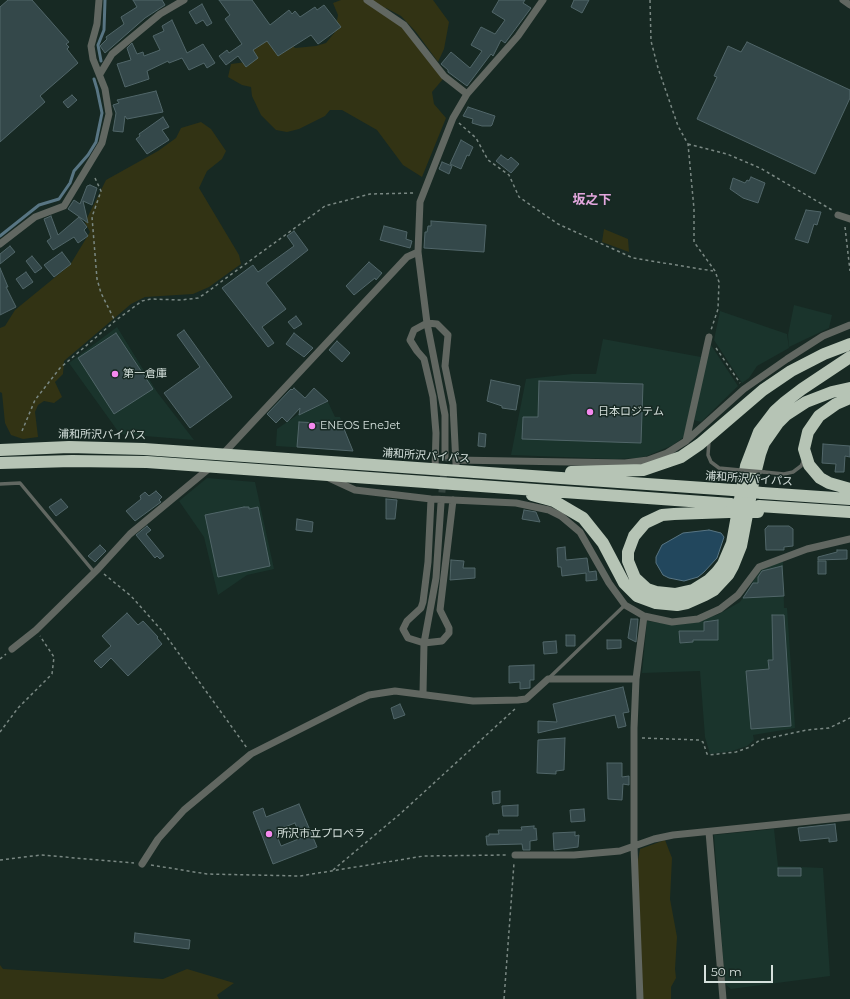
<!DOCTYPE html>
<meta charset="utf-8">
<style>
body{margin:0}
#map{position:relative;width:850px;height:999px;overflow:hidden;background:#172923;font-family:Montserrat,sans-serif}
canvas{display:block}
.scale{position:absolute;left:704px;top:965px;width:69px;height:18px;box-sizing:border-box;border:2px solid #d5e0dc;border-top:0;padding-left:5px;font-size:12px;line-height:14px;white-space:nowrap;color:#d5e0dc;-webkit-text-stroke:3px #172923;paint-order:stroke}
</style>
<div id="map">
<canvas width="850" height="999"></canvas>
<div class="scale">50 m</div>
</div>
<script>
const ctx = document.querySelector('canvas').getContext('2d');
ctx.lineJoin = 'round';
function fill(path, color) { ctx.fillStyle = color; ctx.fill(path, 'evenodd'); }
const toPath = rows => new Path2D(rows.map(r => 'M' + r).join(''));
function trace(path, color, width, dash) { ctx.strokeStyle = color; ctx.lineWidth = width; ctx.lineCap = dash ? 'butt' : 'round'; ctx.setLineDash(dash || []); ctx.stroke(path); }
function write(font, color, halo, rows, align = 'center') {
  ctx.font = font + ' Montserrat,"Noto Sans JP",sans-serif'; ctx.lineWidth = 3; ctx.setLineDash([]); ctx.textBaseline = 'middle'; ctx.strokeStyle = halo; ctx.fillStyle = color; for (const [text, x, y, turn = 0] of rows) {
    ctx.save(); ctx.translate(x, y); ctx.rotate((+turn || 0) * Math.PI / 180); ctx.textAlign = isNaN(turn) ? turn : align; if (halo) ctx.strokeText(text, 0, 0); ctx.fillText(text, 0, 0); ctx.restore();
  }
}
fill(toPath([
 [794,305,832,315,829,328,789,347,788,335],
 [720,311,787,334,789,348,757,366,749,378,742,383,714,340],
 [117,327,157,392,194,440,120,434,69,363],
 [603,339,701,357,684,437,673,445,647,456,637,458,616,459,511,455,526,379,572,374,596,374],
 [711,345,738,386,701,422,694,420,705,365],
 [328,402,335,417,340,417,353,451,276,446,277,429,300,413,301,414],
 [207,478,255,482,274,569,247,575,218,595,204,537,179,501],
 [783,560,784,608,787,608,795,728,753,735,754,740,747,746,732,751,710,754,705,737,700,671,642,673,647,621,675,625,697,622,719,614,740,602,761,569],
 [774,829,778,866,823,868,830,976,731,989,725,984,714,835]
]), '#1a342c');
fill(toPath([
 [341,0,433,0,449,22,444,49,438,62,416,32,401,16,386,8,381,13,403,26,443,79,432,92,434,104,446,118,422,177,403,165,377,130,342,110,330,110,325,116,299,129,287,132,276,130,261,115,252,96,251,87,242,85,228,77,231,64,254,61,250,36,286,40,295,48,316,46,326,43,335,32,338,15,333,3],
 [201,122,211,129,226,151,222,159,207,171,199,188,239,255,241,264,209,287,193,294,145,297,131,304,64,361,63,374,55,382,62,397,54,403,44,401,38,405,35,412,38,437,23,439,11,435,5,423,2,393,0,392,0,328,5,326,15,310,70,265,90,232,85,222,106,180,158,151,176,138,181,128],
 [604,229,628,239,629,252,602,242],
 [665,840,672,858,670,899,677,937,675,969,676,978,671,987,671,999,640,999,638,921,640,914,636,871,640,849],
 [0,965,3,969,163,979,187,969,234,983,217,995,219,999,0,999]
]), '#323314');
const water = toPath([
 [709,530,721,533,724,537,717,558,704,572,698,577,684,581,669,578,663,575,656,563,656,557,662,545,683,533,709,530]
]);
fill(water, '#22475d');
trace(water, '#587583', 1);
trace(toPath([
 [101,61,98,45,104,30,105,0],
 [0,236,39,205,59,199,70,183,74,171,88,155,96,142,102,113,97,89,94,79]
]), '#587583', 3);
const building = toPath([
 [8,0,32,0,69,42,66,44,69,47,67,49,78,63,40,96,45,102,0,142,0,7,8,0],
 [133,0,162,0,165,5,145,18,105,53,100,46,107,39,106,37,124,24,121,17,137,7,133,0],
 [219,0,252,0,270,25,289,10,292,14,295,11,300,17,315,7,317,10,324,5,341,27,318,44,311,35,278,56,267,41,253,50,258,58,246,67,238,56,226,65,219,56,227,50,229,53,242,44,225,19,230,15,219,0],
 [499,0,525,0,523,3,531,8,505,43,501,40,493,56,491,54,467,86,448,72,448,70,441,64,451,52,470,68,482,51,471,45,481,27,495,34,505,20,492,12,499,0],
 [574,0,589,0,582,13,571,7,574,0],
 [202,4,212,23,207,26,203,20,196,24,189,12,202,4],
 [172,20,187,53,203,44,215,63,207,68,204,63,189,70,182,58,169,63,168,61,147,71,149,79,125,87,117,64,131,60,127,48,132,43,137,54,143,52,144,56,160,50,153,36,164,31,162,26,172,20],
 [747,42,850,90,850,98,815,174,697,119,717,77,714,76,728,46,741,52,747,42],
 [156,91,163,112,127,119,125,116,123,132,113,131,116,113,113,105,119,103,117,100,156,91],
 [72,95,77,100,68,108,63,102,72,95],
 [468,107,495,116,492,125,491,126,482,126,472,123,473,119,463,116,468,107],
 [163,117,169,127,162,130,169,140,147,154,136,139,140,136,139,134,163,117],
 [461,140,473,147,469,156,467,155,461,169,450,164,461,140],
 [501,155,508,160,511,157,519,164,511,173,496,161,501,155],
 [442,162,452,166,449,174,439,169,442,162],
 [751,177,765,183,758,203,743,198,730,189,733,178,745,183,747,180,749,181,751,177],
 [90,185,97,188,92,205,83,201,88,223,68,209,74,200,80,204,87,186,90,185],
 [806,210,821,212,817,225,814,224,808,243,795,239,806,210],
 [51,216,58,235,79,217,87,227,84,230,88,236,78,243,74,237,53,250,47,241,51,238,44,219,51,216],
 [431,221,486,225,484,252,424,248,425,232,427,232,428,226,431,226,431,221],
 [384,226,407,232,406,239,412,241,410,248,380,240,384,226],
 [294,231,308,250,266,283,286,309,262,327,274,343,268,347,222,288,253,265,258,272,294,246,287,236,294,231],
 [10,246,15,252,0,264,0,254,10,246],
 [62,252,71,264,54,277,44,265,62,252],
 [32,256,42,268,35,273,26,261,32,256],
 [369,262,382,273,376,280,375,278,354,295,346,286,369,262],
 [0,268,8,287,6,287,16,307,0,315,0,268],
 [26,272,33,282,23,289,16,279,26,272],
 [296,316,302,324,294,329,288,322,296,316],
 [184,330,232,397,190,428,164,393,200,367,177,335,184,330],
 [116,333,153,389,114,414,78,358,116,333],
 [294,333,313,348,304,357,286,344,294,333],
 [337,341,350,353,342,362,329,350,337,341],
 [491,380,520,386,516,410,502,408,502,406,487,401,491,380],
 [539,381,643,384,641,443,522,439,523,417,538,417,539,381],
 [294,388,305,398,314,388,328,401,299,415,300,408,287,422,282,417,276,423,267,414,291,389,292,390,294,388],
 [299,422,342,424,353,451,297,447,299,422],
 [479,433,486,434,485,447,478,446,479,433],
 [823,444,850,446,850,457,845,456,844,472,835,472,836,464,822,463,823,444],
 [156,491,162,497,159,500,161,502,135,521,126,511,141,499,140,496,145,492,149,496,156,491],
 [61,499,68,507,56,516,49,507,61,499],
 [386,499,397,500,395,519,386,519,386,499],
 [244,507,249,507,249,509,258,507,270,566,218,577,205,515,244,507],
 [524,510,536,512,540,522,522,519,524,510],
 [297,519,313,522,312,532,296,530,297,519],
 [147,526,151,530,146,534,164,556,160,559,157,556,155,558,136,535,147,526],
 [768,526,789,526,793,529,793,546,784,547,784,550,766,550,765,529,768,526],
 [100,545,106,551,95,562,88,556,100,545],
 [565,547,566,560,587,558,589,572,596,571,597,580,586,581,586,573,562,576,561,567,558,567,557,548,565,547],
 [837,550,847,550,847,559,818,560,818,557,837,552,837,550],
 [451,560,464,561,463,568,475,568,475,578,450,580,451,560],
 [818,561,826,561,826,574,818,574,818,561],
 [782,566,784,596,743,598,753,583,758,583,758,577,762,571,782,566],
 [127,613,138,625,143,621,158,637,157,638,162,644,128,676,111,658,101,668,94,661,111,646,102,636,127,613],
 [772,615,784,615,791,726,751,729,746,671,769,669,768,660,773,660,772,615],
 [631,619,638,619,636,642,628,638,631,619],
 [718,620,718,640,693,640,693,642,680,643,679,631,704,631,704,622,718,620],
 [566,635,575,635,575,646,566,646,566,635],
 [607,640,621,640,621,648,607,649,607,640],
 [556,641,557,653,544,654,543,642,556,641],
 [534,665,534,680,530,680,530,688,520,689,520,682,509,683,509,666,534,665],
 [623,687,629,712,623,713,626,726,618,728,615,715,538,733,538,721,557,722,553,704,623,687],
 [400,704,405,715,394,719,391,708,400,704],
 [565,738,564,770,556,771,556,774,537,773,538,740,565,738],
 [607,763,622,763,622,777,629,776,629,785,623,784,622,800,608,799,607,763],
 [500,791,500,803,493,804,492,792,500,791],
 [299,804,317,847,273,864,253,812,263,808,266,817,299,804],
 [295,823,301,838,281,846,275,831,295,823],
 [518,805,518,816,503,816,502,806,518,805],
 [584,809,585,821,571,822,570,810,584,809],
 [835,824,837,841,829,842,829,838,800,841,798,828,835,824],
 [534,826,534,829,536,828,537,840,530,841,530,850,523,850,522,844,487,845,486,836,489,836,489,834,499,834,498,830,522,830,521,827,534,826],
 [575,832,575,836,579,835,578,847,554,850,553,833,575,832],
 [778,868,801,868,801,876,778,876,778,868],
 [135,933,190,940,189,949,134,942,135,933]
]);
fill(building, '#34484a');
trace(building, '#516669', 1);
trace(toPath([
 [441,503,445,456]
]), '#34443f', 7, [7, 3.5]);
trace(toPath([
 [650,0,651,41,658,68,678,126,688,144,694,209,694,242,715,271,719,282,718,309,711,330],
 [459,123,476,138,488,160,509,175,519,197,558,224,633,258,713,271],
 [688,144,727,154,760,168,832,210],
 [95,178,101,191,92,217,97,279,101,293,115,321],
 [845,227,850,271],
 [716,348,740,383],
 [22,431,35,400,60,368,115,321,142,301,151,299,181,300,198,298,203,295,325,206,370,194,415,193],
 [104,574,131,596,164,633,247,748],
 [0,659,6,654],
 [0,732,18,708,52,674,54,657,40,636],
 [642,738,699,740,703,742,707,754,709,755,736,752,750,747,760,740,807,730,829,728,850,718],
 [0,860,41,855,134,863],
 [151,865,207,874,300,876,424,856,507,855],
 [333,870,400,814,516,708],
 [504,999,514,863]
]), '#7a8883', 1.5, [3, 3]);
trace(toPath([
 [709,441,708,455,711,462,719,468,740,470],
 [764,472,784,474,793,472,801,466,804,460],
 [0,484,20,483,94,572],
 [549,678,625,605]
]), '#616761', 3.5);
trace(toPath([
 [367,0,404,25,444,76,467,94],
 [843,0,850,5],
 [100,74,112,54,160,14,184,0],
 [838,215,850,219],
 [0,244,35,217,64,206,102,143,109,114,105,89,93,59,91,46,97,24,99,0],
 [686,441,709,337],
 [222,455,407,257,418,252],
 [445,456,445,415,427,323,418,252,420,202,453,118,467,94,518,36,543,0],
 [456,460,625,463,648,460,667,453,686,441,744,389,787,359,823,336,850,325],
 [435,470,436,433,433,397,424,359,417,351,410,340,414,330,427,323,437,324,448,335,445,366,453,405,456,464],
 [329,478,355,490,431,499,516,503,549,510,561,516,580,532,609,583,625,605,644,616,672,622,698,619,720,609,738,595,759,567,807,549,850,539],
 [431,499,428,562,423,602,421,608,407,621,403,629,408,638,424,643,442,641,449,633,449,628,440,610,453,500],
 [12,649,36,630,98,569,130,534,212,466],
 [423,694,424,643,436,578,441,503],
 [709,832,723,999],
 [515,855,574,855,620,851,654,839,673,835,850,817],
 [142,864,158,839,184,810,251,754,358,700,369,695,395,691,473,701,518,700,526,699,548,679,636,679],
 [640,999,634,847,634,728,636,679,644,616]
]), '#616761', 7);
trace(toPath([
 [850,398,836,404,819,416,808,432,804,449,809,465,820,478,829,483,850,489],
 [0,450,69,447,144,449,733,490],
 [0,463,72,461,147,462,731,504],
 [571,472,643,470,681,457,700,444,763,390,791,371,824,354,850,344],
 [762,493,850,499],
 [532,495,554,501,583,518,603,543,624,583,637,596,656,603,677,605,687,603,705,595,714,590,728,575,733,566,741,546,754,478,760,454,764,443,778,423,786,415,806,402,832,392,850,388],
 [759,506,850,512],
 [729,512,674,514,662,515,645,523,634,536,628,552,628,561,635,578,647,589,656,592,675,594,693,590,709,580,717,572,723,564,732,543,746,466,759,432,775,411,785,402,802,389,850,357]
]), '#b6c4b5', 12);
trace(toPath([
 [740,470,764,472]
]), '#616761', 3.5);
trace(toPath([
 [733,490,762,493],
 [729,512,758,512]
]), '#b6c4b5', 12);
for (const [x, y, r, color] of [
 [115,374,4,"#f589ef"],
 [590,412,4,"#f589ef"],
 [312,426,4,"#f589ef"],
 [269,834,4,"#f589ef"]
]) { const dot = new Path2D(); dot.arc(x, y, r, 0, 2 * Math.PI); ctx.fillStyle = color; ctx.fill(dot); trace(dot, '#172923', 1.5); }
write('11px', '#d5e0dc', '#172923', [
 ["第一倉庫",123,374],
 ["日本ロジテム",598,412],
 ["ENEOS EneJet",320,426],
 ["所沢市立プロペラ",277,834]
], 'left');
write('11px', '#d5e0dc', '#172923', [
 ["浦和所沢バイパス",102,435,1],
 ["浦和所沢バイパス",426,456,4],
 ["浦和所沢バイパス",749,479,4]
]);
write('bold 13px', '#e3a7de', '#172923', [
 ["坂之下",592,200]
]);
</script>
